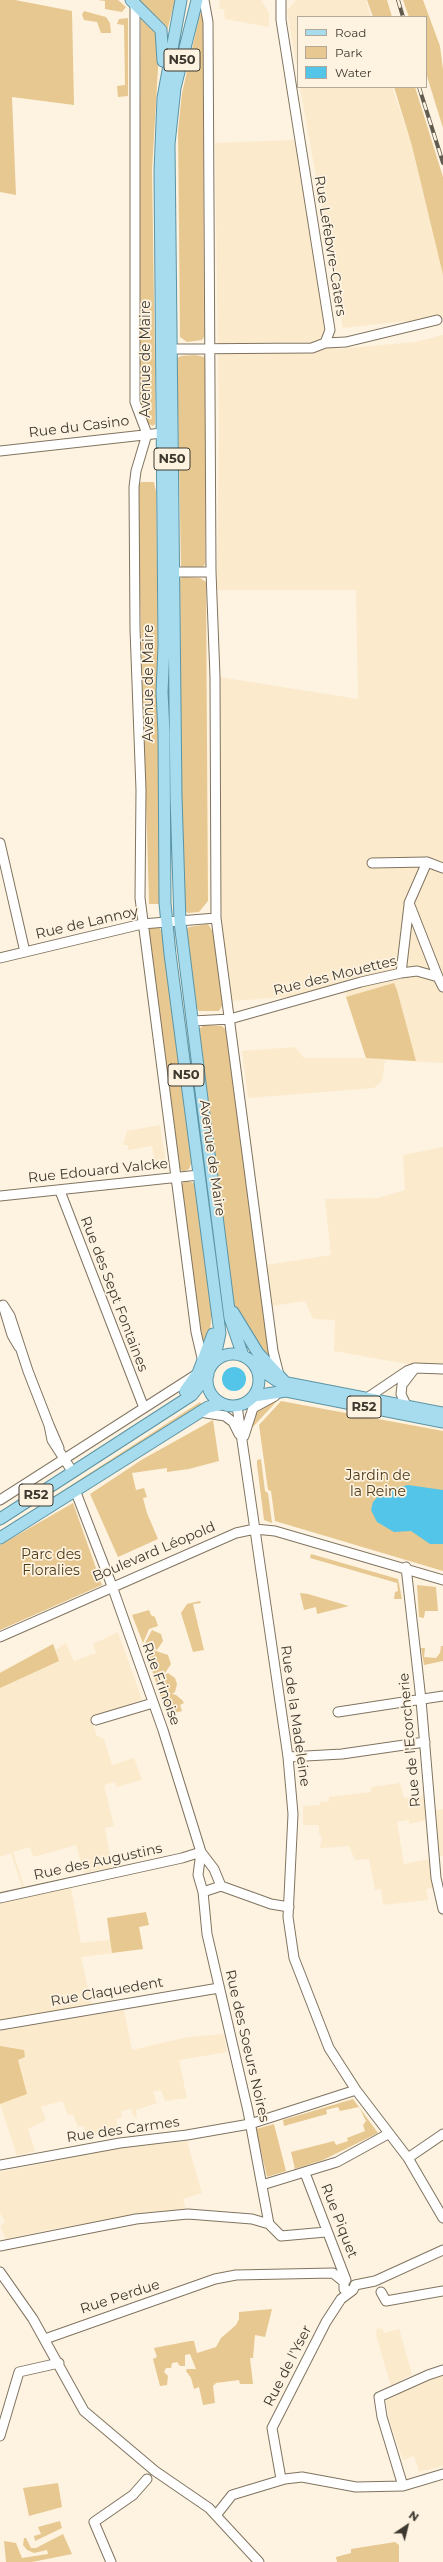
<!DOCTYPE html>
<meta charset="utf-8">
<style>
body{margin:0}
#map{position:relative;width:443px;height:2562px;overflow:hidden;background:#fef3e1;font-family:Montserrat,sans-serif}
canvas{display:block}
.legend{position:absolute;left:297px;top:16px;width:130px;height:72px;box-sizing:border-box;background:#fef3e1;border:1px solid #b1a89a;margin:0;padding:5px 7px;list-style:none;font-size:12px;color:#3d382f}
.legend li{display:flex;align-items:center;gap:8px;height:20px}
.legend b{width:20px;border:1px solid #b1a89a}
.north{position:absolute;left:387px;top:2506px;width:40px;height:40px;-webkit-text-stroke:3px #fef3e1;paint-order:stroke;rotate:35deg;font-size:11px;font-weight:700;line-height:16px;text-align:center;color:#3d382f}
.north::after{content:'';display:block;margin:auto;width:14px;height:18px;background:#3d382f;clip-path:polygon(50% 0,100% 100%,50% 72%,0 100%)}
</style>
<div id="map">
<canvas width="443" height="2562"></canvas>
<ul class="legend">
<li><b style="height:5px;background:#a6dcee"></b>Road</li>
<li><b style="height:11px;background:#e7c890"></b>Park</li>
<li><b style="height:11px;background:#52c5e9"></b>Water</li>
</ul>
<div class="north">N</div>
</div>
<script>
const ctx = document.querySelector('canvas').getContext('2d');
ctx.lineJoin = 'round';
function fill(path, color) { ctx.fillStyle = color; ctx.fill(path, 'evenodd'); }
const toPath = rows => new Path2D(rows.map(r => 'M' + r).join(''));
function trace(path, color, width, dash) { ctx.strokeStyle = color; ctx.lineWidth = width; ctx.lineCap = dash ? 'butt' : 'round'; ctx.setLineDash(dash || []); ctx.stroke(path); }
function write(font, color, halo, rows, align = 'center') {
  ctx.font = font + ' Montserrat,sans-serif'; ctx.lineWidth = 3.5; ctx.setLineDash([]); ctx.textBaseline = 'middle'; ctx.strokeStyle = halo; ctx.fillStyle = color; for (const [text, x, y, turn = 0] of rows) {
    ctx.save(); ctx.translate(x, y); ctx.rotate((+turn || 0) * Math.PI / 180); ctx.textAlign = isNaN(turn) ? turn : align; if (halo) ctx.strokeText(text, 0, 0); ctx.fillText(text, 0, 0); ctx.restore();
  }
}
fill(toPath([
 [220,0,261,0,269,13,269,27,225,19,224,9,219,9],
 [296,0,366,0,371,17,298,17,298,73,287,11],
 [300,87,392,87,412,146,443,275,443,317,343,328],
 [294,140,337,349,416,342,443,335,443,1063,385,1060,382,1081,374,1088,248,1098,242,1051,295,1047,304,1058,366,1058,345,993,231,1001,220,917,219,677,358,699,356,590,217,590,219,431,215,143],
 [160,1125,167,1168,156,1170,152,1146,128,1150,128,1145,123,1145,127,1131],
 [443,1147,443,1363,407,1364,334,1351,335,1320,313,1319,305,1301,272,1306,266,1265,331,1255,325,1199,378,1198,405,1190,403,1155],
 [118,1632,142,1700,91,1718,97,1736,104,1739,112,1765,134,1758,142,1780,116,1787,115,1782,104,1785,114,1826,105,1828,112,1867,84,1873,76,1845,33,1857,30,1847,13,1852,24,1886,22,1887,11,1853,0,1857,0,1672,53,1644,56,1650,66,1643,74,1661,96,1653,93,1644],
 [400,1783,404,1798,424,1795,426,1820,409,1824,409,1820,397,1822,404,1864,430,1859,433,1888,426,1889,428,1900,383,1905,381,1889,375,1890,369,1859,355,1860,349,1846,320,1848,322,1837,319,1834,319,1825,303,1825,303,1806,320,1805,320,1802,329,1801,329,1797,371,1792,371,1787],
 [443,1809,443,1856,439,1856,436,1810],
 [71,1888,81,1943,110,1940,112,1953,81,1957,92,2005,0,2020,0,1903],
 [124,2010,132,2050,188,2037,224,2034,227,2052,179,2060,187,2098,165,2101,161,2090,153,2092,157,2103,136,2110,137,2117,134,2117,131,2109,121,2111,122,2117,116,2119,118,2130,87,2138,84,2126,78,2127,73,2114,68,2115,62,2101,41,2107,46,2120,28,2129,35,2151,17,2156,0,2104,0,2031],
 [187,2141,202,2193,183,2199,186,2210,58,2228,6,2239,0,2226,5,2222,0,2213,0,2172,120,2148],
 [377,2328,383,2329,384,2333,399,2329,412,2374,391,2386,376,2335],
 [443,2376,443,2466,419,2472,414,2456,403,2460,389,2420,386,2401,419,2383]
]), '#fbeacc');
fill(toPath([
 [0,0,15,0,72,11,74,105,12,97,16,195,0,192],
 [98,0,118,0,126,7,122,12,105,9,105,1],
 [132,0,175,0,167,31,166,31],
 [367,0,387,0,392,17,373,17],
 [403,0,423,0,440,46,443,70,443,128,426,73,426,17,409,17],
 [84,11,106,17,110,23,111,33,101,33,97,22,84,20,82,15],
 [200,14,203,17,204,337,202,340,187,342,180,337,178,131,182,93],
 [141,15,158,35,159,52,152,170,155,367,155,424,153,426,147,423,138,400],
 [128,18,128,96,118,97,117,86,125,85,124,25,117,24,119,19],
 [394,87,415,87,443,177,443,275,412,146],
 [195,355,205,357,205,564,202,568,183,568,181,566,177,358,181,356],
 [141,482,154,482,156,492,161,904,149,904,137,490],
 [183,577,200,578,206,582,208,901,199,912,188,913,182,909,180,579],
 [208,924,213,932,223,1004,219,1011,199,1011,196,1008,185,930,189,927],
 [158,925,164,935,193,1158,189,1169,183,1172,179,1168,148,927],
 [394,983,397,990,416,1061,366,1058,346,997],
 [204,1025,222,1026,227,1031,271,1359,267,1358,234,1307,198,1030],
 [185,1180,196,1184,212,1314,209,1337,204,1351,180,1187],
 [194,1400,188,1405,0,1526,0,1521],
 [273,1400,278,1400,250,1430,256,1411],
 [281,1401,443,1431,443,1571,275,1521,271,1491,268,1490,259,1425],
 [200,1402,202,1405,0,1535,0,1531],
 [213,1420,219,1461,189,1469,167,1472,167,1468,132,1473,136,1490,144,1488,147,1497,143,1498,147,1513,158,1539,118,1557,90,1494,143,1459],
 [261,1459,265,1491,268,1493,272,1523,264,1520,257,1465,257,1460],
 [73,1503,102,1585,0,1630,0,1545],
 [311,1554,398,1579,402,1599,394,1599,395,1592,398,1591,397,1583,310,1558],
 [417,1585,436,1587,438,1611,425,1611,424,1618,419,1617],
 [300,1593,308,1594,349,1606,317,1614,316,1607,304,1610],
 [200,1601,201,1603,193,1604,204,1650,193,1652,181,1613,187,1604],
 [149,1610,151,1615,155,1617,158,1626,149,1629,143,1643,132,1615],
 [152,1630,161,1634,163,1641,157,1650,145,1643],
 [53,1644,59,1661,0,1688,0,1673],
 [441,1646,443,1646,443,1661,424,1665,421,1648,425,1648,424,1657,436,1658,440,1653],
 [144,1647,168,1655,171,1664,157,1685],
 [168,1673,175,1678,177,1684,175,1692,172,1694,161,1687,165,1675],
 [158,1690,176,1695,182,1700,184,1703,180,1705,182,1711,174,1713,173,1708,166,1710],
 [146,1912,149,1925,139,1927,143,1949,112,1953,107,1918],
 [0,2046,24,2050,25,2057,18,2060,27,2094,0,2104],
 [353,2099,378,2133,323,2160,295,2169,291,2152,334,2141,336,2145,348,2141,347,2138,365,2131,363,2125,366,2121,359,2107,340,2111,338,2107,326,2110,327,2114,284,2126,283,2120],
 [274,2124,286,2171,267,2177,256,2129],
 [272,2309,265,2337,255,2335,253,2358,250,2358,253,2384,240,2384,239,2380,216,2383,213,2386,215,2403,203,2405,199,2387,194,2389,191,2378,186,2371,187,2369,196,2369,190,2354,185,2355,185,2366,180,2366,177,2362,172,2363,171,2368,166,2368,164,2372,168,2376,167,2385,160,2386,153,2359,157,2357,154,2348,190,2341,194,2341,197,2353,216,2347,221,2338,236,2325,239,2319,239,2312],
 [58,2483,62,2507,29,2516,23,2488],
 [60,2521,62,2528,35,2541,34,2536,41,2534,38,2527],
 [63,2534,72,2554,32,2562,6,2562,4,2541,16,2543,22,2558,48,2554,47,2550,34,2553,27,2550,23,2545,24,2538,26,2538,31,2548,36,2548],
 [395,2542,399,2545,399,2562,337,2562,336,2557,351,2553,351,2549]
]), '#e7c890');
fill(toPath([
 '222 1379a12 12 0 1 1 24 0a12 12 0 1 1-24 0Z',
 [408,1485,443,1490,443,1544,430,1544,411,1531,394,1532,377,1522,371,1510,373,1502,383,1491]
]), '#52c5e9');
const minor = toPath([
 [204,0,208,22,211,572,215,677,216,918,273,1351,279,1375],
 [135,5,135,402,147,434,136,471,134,487,135,629,141,790,140,898,196,1332,203,1362],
 [325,343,346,342,437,320],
 [172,349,312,348,325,343,330,330,281,20,281,0],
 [0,451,162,433],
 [173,572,211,572],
 [0,843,25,952],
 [427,862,409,903,438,977],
 [372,863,427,862,443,868],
 [0,958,142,924,216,918],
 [401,973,409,905],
 [193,1021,230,1019,361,982,401,973,417,971,438,977,443,987],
 [60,1191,144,1408],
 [0,1196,199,1175],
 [19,1347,12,1335,3,1305,10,1316,28,1371,49,1425],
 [367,1398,407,1371,415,1368,443,1369],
 [406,1405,401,1394,402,1385,415,1368],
 [237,1406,288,1757,293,1814,288,1917,294,1958,329,2048,356,2090,408,2158,443,2218],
 [200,1412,225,1416,233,1422,239,1434],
 [244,1436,253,1408,275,1396],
 [59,1448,49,1425,52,1440,72,1471],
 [75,1490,112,1586,163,1730,201,1852,214,1869,221,1886],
 [0,1500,194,1376],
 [406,1567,421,1700,436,1878,443,1909],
 [0,1637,236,1533,255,1529,275,1531,443,1580],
 [338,1712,443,1696],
 [96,1720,153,1703],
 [288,1757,342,1754,425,1742],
 [201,1852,198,1875,203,1892,207,1934,248,2111,269,2224,281,2236,326,2232],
 [221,1886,271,1904,289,1907],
 [203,1892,221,1886],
 [0,1898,182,1858,201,1852],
 [0,2025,219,1988],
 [408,2158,443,2134],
 [0,2165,120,2143,187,2135,250,2124,356,2090],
 [305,2173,346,2280],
 [262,2185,337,2162,388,2134],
 [0,2246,136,2219,188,2214,252,2219,269,2224],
 [0,2272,33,2319,84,2411,155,2471,209,2508,259,2562],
 [355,2285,375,2281,443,2250],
 [381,2292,386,2301,443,2291],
 [45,2339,215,2279,236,2275,333,2273,344,2282,344,2289,349,2291],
 [0,2436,19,2372,59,2363],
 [281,2479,272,2428,326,2322,341,2299,353,2290,355,2285],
 [403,2486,382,2417,379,2397,428,2375,443,2370],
 [217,2514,232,2495,285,2479,302,2477,356,2487,403,2486,443,2474],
 [111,2562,94,2522,133,2495,147,2479]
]);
const major = toPath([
 [131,0,161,30,163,61],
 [181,0,163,98,160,171,164,646,162,692,164,733,165,903,170,954,220,1333,214,1362],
 [197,0,175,88,169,144,176,796,180,922,201,1091,230,1318,243,1356],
 [233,1312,258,1353,284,1381],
 '207 1380a26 26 0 1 1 52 0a26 26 0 1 1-52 0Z',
 [255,1366,277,1381,443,1413],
 [185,1391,198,1373,213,1334],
 [254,1396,286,1391,443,1422],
 [0,1519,192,1395,208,1375],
 [0,1538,208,1407,222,1404]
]);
trace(minor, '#807460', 11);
trace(major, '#5b94a4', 13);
trace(minor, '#fff', 9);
trace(major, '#a6dcee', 11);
const rail = toPath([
 [398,0,403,17],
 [419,87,443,163]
]);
trace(rail, '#605a4f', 4);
trace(rail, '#fef3e1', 2.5, [8]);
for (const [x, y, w] of [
 [182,60,36],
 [172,459,36],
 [186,1075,36],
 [364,1407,34],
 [36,1495,34]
]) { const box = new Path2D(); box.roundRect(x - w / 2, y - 11, w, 22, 3); ctx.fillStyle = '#fef3e1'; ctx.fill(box); trace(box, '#3d382f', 1); }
write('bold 13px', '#3d382f', null, [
 ["N50",182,60],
 ["N50",172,459],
 ["N50",186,1075],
 ["R52",364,1407],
 ["R52",36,1495]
]);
write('14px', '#3d382f', '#fef3e1', [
 ["Rue Lefebvre-Caters",330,246,81],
 ["Avenue de Maire",146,359,-90],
 ["Rue du Casino",79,427,-7],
 ["Avenue de Maire",149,683,-90],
 ["Rue de Lannoy",87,923,-13],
 ["Rue des Mouettes",335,976,-14],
 ["Avenue de Maire",212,1158,82],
 ["Rue Edouard Valcke",98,1171,-6],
 ["Rue des Sept Fontaines",114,1294,69],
 ["Boulevard Léopold",154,1552,-23],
 ["Rue Frinoise",161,1684,70],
 ["Rue de la Madeleine",295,1716,82],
 ["Rue de l'Ecorcherie",410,1740,-95],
 ["Rue des Augustins",98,1862,-12],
 ["Rue Claquedent",107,1992,-10],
 ["Rue des Soeurs Noires",247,2046,77],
 ["Rue des Carmes",123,2130,-8],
 ["Rue Piquet",339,2221,69],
 ["Rue Perdue",120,2297,-18],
 ["Rue de l'Yser",288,2366,-63]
]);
write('14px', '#4e3b18', '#fef3e1', [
 ["Jardin de",378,1476],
 ["la Reine",378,1492],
 ["Parc des",51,1555],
 ["Floralies",51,1571]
]);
</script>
